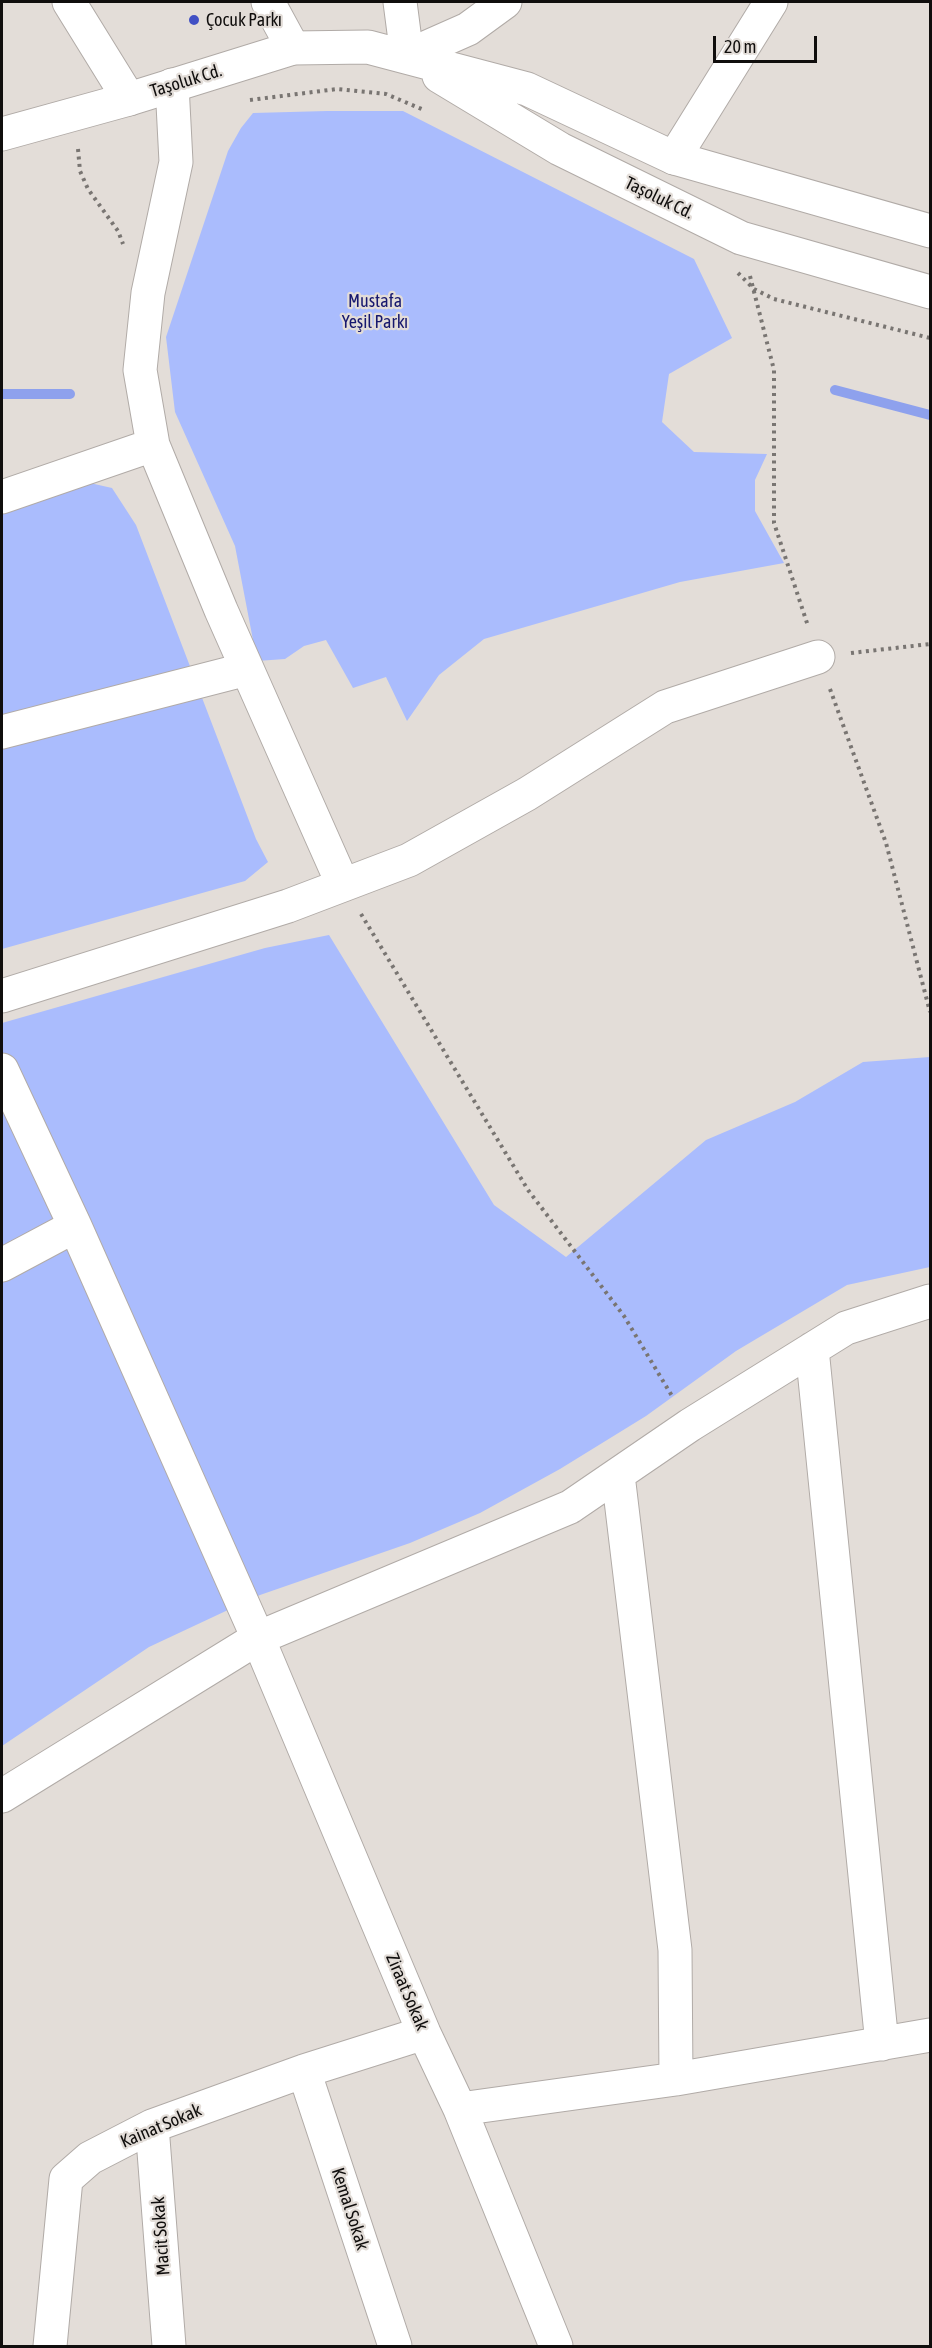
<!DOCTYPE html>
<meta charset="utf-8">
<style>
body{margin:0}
#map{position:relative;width:932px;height:2348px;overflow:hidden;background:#e3ddd8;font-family:"Asap Condensed",sans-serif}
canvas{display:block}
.frame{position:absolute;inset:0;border:3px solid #100e0d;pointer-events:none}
.scale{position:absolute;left:713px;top:36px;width:104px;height:27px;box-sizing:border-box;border:3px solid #100e0d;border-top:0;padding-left:8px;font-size:18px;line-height:21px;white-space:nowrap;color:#100e0d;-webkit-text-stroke:4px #e3ddd8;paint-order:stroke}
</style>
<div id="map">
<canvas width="932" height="2348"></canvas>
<div class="frame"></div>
<div class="scale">20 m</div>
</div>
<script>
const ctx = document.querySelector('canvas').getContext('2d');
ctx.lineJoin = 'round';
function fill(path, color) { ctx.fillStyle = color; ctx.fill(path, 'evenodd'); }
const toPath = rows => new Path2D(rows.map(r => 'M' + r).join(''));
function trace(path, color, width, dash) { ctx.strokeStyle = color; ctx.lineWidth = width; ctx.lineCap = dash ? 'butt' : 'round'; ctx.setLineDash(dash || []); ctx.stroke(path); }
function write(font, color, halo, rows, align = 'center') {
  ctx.font = font + ' "Asap Condensed",sans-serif'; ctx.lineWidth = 4.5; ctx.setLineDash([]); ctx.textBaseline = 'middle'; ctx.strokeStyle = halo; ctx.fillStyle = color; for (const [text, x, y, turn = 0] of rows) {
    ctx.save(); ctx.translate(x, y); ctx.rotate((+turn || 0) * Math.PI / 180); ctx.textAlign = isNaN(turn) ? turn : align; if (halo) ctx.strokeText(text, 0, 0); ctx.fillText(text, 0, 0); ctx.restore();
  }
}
fill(toPath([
 [327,111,403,111,694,259,732,338,669,374,662,422,694,452,767,454,755,480,755,511,784,563,680,582,484,639,439,675,407,721,386,677,353,688,326,640,304,646,285,659,257,661,235,546,175,412,166,337,228,151,241,128,253,113],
 [81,481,112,488,136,525,256,839,268,862,245,881,2,949,2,509],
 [329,935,494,1205,566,1257,706,1140,795,1102,863,1062,930,1057,930,1267,847,1285,736,1351,646,1416,560,1469,480,1513,410,1543,260,1595,149,1647,2,1746,2,1023,265,948]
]), '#aabcfd');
trace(toPath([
 [835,390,930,415],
 [2,394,70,394]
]), '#8ea1ed', 10);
const minor = toPath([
 [69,2,129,99],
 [268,2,293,48],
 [407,56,468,29,505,2],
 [172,85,176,162,148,293,140,370,153,445,221,610,343,885],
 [674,158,771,2],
 [2,497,153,445],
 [2,732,247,669],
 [2,996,288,906,409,860,527,794,665,707,818,657],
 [2,1070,75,1226,258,1638,424,2033,460,2109,556,2346],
 [2,1265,75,1226],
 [812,1349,882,2044],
 [618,1475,675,1950,676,2079],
 [2,1796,258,1638,570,1507,690,1425,846,1328,930,1301],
 [304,2071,395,2346],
 [460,2109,676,2079,930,2035],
 [152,2126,169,2346],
 [50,2346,66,2179,90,2158,152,2126,304,2071,424,2033]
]);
const tertiary = toPath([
 [400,2,407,56],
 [439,76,560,149,741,238,930,292],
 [2,134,129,99,293,48,368,47,527,89,674,158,930,231]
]);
trace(minor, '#b1aba7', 35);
trace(tertiary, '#b1aba7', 35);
trace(toPath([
 [250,100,337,89,386,94,424,110],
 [78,149,80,171,88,189,118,231,123,244],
 [738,273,754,289,774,299,930,338],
 [750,276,774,370,774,523,808,626],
 [851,653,930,644],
 [830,689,886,843,930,1012],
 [361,914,528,1190,624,1316,672,1396]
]), '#797572', 4, [3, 4.5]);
trace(minor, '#fff', 33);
trace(tertiary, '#fff', 33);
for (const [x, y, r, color] of [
 [194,20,6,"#4150c4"]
]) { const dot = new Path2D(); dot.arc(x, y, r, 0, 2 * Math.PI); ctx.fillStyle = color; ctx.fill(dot); trace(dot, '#e3ddd8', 2); }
write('18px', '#100e0d', '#e3ddd8', [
 ["Çocuk Parkı",206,20]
], 'left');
write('18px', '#100e0d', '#e3ddd8', [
 ["Taşoluk Cd.",186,81,-17],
 ["Taşoluk Cd.",659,198,26],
 ["Ziraat Sokak",407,1992,67],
 ["Kainat Sokak",161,2126,-23],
 ["Kemal Sokak",350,2209,72],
 ["Macit Sokak",161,2236,-94]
]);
write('18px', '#17186e', '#e3ddd8', [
 ["Mustafa",375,301],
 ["Yeşil Parkı",375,322]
]);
</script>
